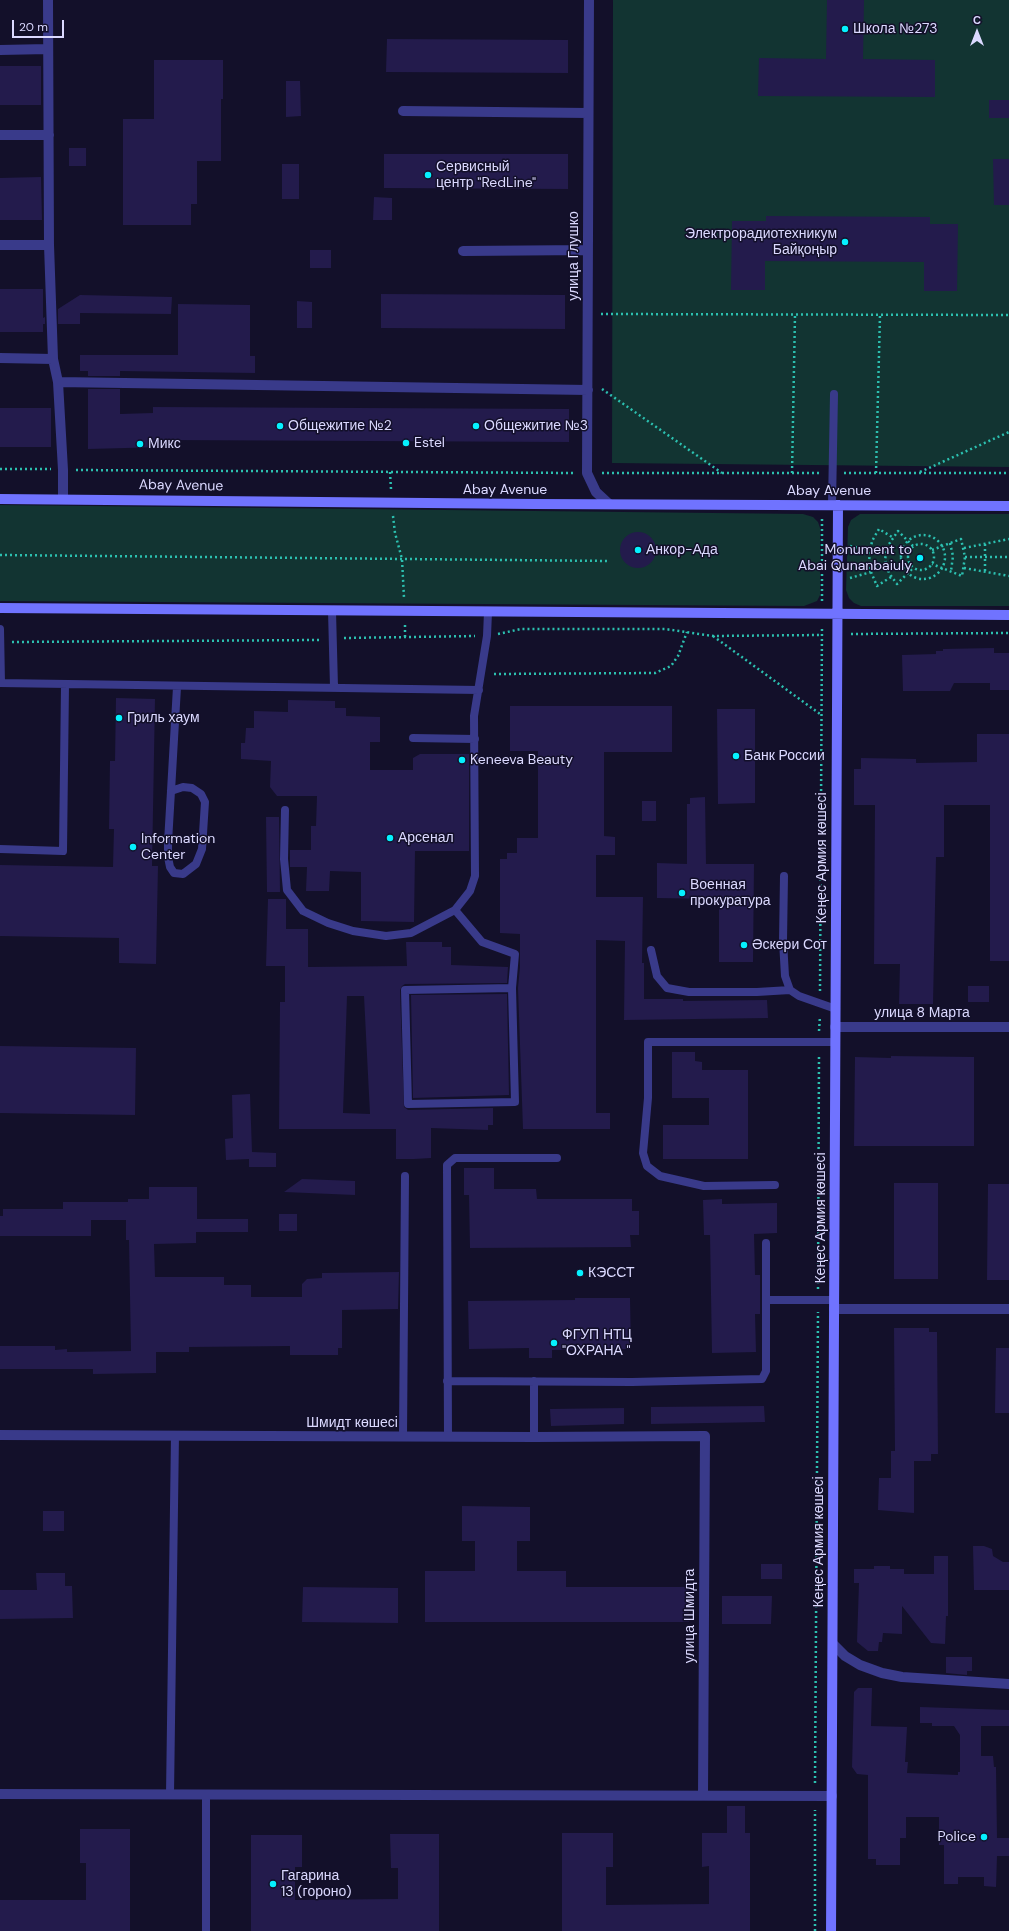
<!DOCTYPE html>
<meta charset="utf-8">
<style>
body{margin:0}
#map{position:relative;width:1009px;height:1931px;overflow:hidden;background:#13102a;font-family:"DM Sans",sans-serif}
canvas{display:block}
.north{position:absolute;left:957px;top:12px;width:40px;height:40px;-webkit-text-stroke:3px #13102a;paint-order:stroke;rotate:0deg;font-size:11px;font-weight:700;line-height:16px;text-align:center;color:#dbd9ff}
.north::after{content:'';display:block;margin:auto;width:14px;height:18px;background:#dbd9ff;clip-path:polygon(50% 0,100% 100%,50% 72%,0 100%)}
.scale{position:absolute;left:12px;top:20px;width:52px;height:18px;box-sizing:border-box;border:2px solid #dbd9ff;border-top:0;padding-left:5px;font-size:12px;line-height:14px;white-space:nowrap;color:#dbd9ff;-webkit-text-stroke:3px #13102a;paint-order:stroke}
</style>
<div id="map">
<canvas width="1009" height="1931"></canvas>
<div class="north">С</div>
<div class="scale">20 m</div>
</div>
<script>
const ctx = document.querySelector('canvas').getContext('2d');
ctx.lineJoin = 'round';
function fill(path, color) { ctx.fillStyle = color; ctx.fill(path, 'evenodd'); }
const toPath = rows => new Path2D(rows.map(r => 'M' + r).join(''));
function trace(path, color, width, dash) { ctx.strokeStyle = color; ctx.lineWidth = width; ctx.lineCap = dash ? 'butt' : 'round'; ctx.setLineDash(dash || []); ctx.stroke(path); }
function write(font, color, halo, rows, align = 'center') {
  ctx.font = font + ' "DM Sans",sans-serif'; ctx.lineWidth = 3; ctx.setLineDash([]); ctx.textBaseline = 'middle'; ctx.strokeStyle = halo; ctx.fillStyle = color; for (const [text, x, y, turn = 0] of rows) {
    ctx.save(); ctx.translate(x, y); ctx.rotate((+turn || 0) * Math.PI / 180); ctx.textAlign = isNaN(turn) ? turn : align; if (halo) ctx.strokeText(text, 0, 0); ctx.fillText(text, 0, 0); ctx.restore();
  }
}
fill(toPath([
 [613,0,1009,0,1009,467,612,463],
 [0,505,803,514,813,517,818,522,820,528,820,595,817,601,804,606,0,601],
 [860,514,1009,514,1009,606,861,606,854,603,849,598,846,590,848,527,851,520]
]), '#123432');
fill(toPath([
 [827,0,864,0,863,59,935,60,935,97,758,96,759,58,826,59],
 [387,39,568,40,568,73,386,72],
 [154,60,223,60,223,99,221,99,221,161,197,161,197,204,191,204,191,225,123,225,123,119,154,119],
 [0,66,41,66,41,105,0,105],
 [286,81,300,81,301,116,286,117],
 [989,100,1009,100,1009,118,989,118],
 [69,148,86,148,86,166,69,166],
 [384,154,568,154,568,189,384,188],
 [993,159,1009,159,1009,205,994,205],
 [282,164,299,164,299,199,282,199],
 [41,177,42,220,0,220,0,178],
 [374,197,392,198,392,220,373,220],
 [766,216,930,217,930,224,958,224,957,291,924,291,924,262,765,261,765,290,731,290,732,221,766,221],
 [310,250,331,250,331,268,310,268],
 [0,289,43,289,43,318,45,317,45,324,43,324,43,332,0,332],
 [381,294,565,295,565,329,381,328],
 [80,295,172,297,171,314,80,313,80,324,58,324,58,309],
 [297,301,312,302,312,328,297,328],
 [178,304,250,305,250,356,255,356,255,373,120,371,120,376,88,376,88,371,80,371,80,355,178,355],
 [88,389,120,389,120,414,153,413,153,407,569,409,569,442,164,440,164,447,88,449],
 [0,408,51,408,51,447,0,447],
 '620 550a18 18 0 1 1 36 0a18 18 0 1 1-36 0Z',
 [994,648,994,653,1009,653,1009,690,990,690,990,683,954,683,950,691,903,691,902,655,936,654,936,651,943,651,943,649],
 [116,698,155,699,152,866,158,866,156,964,119,963,119,938,0,936,0,865,113,867,114,829,109,829,110,761,115,761],
 [288,700,335,701,335,708,346,708,346,716,380,717,380,742,370,742,370,770,413,770,413,758,420,754,469,754,469,851,415,851,414,922,361,921,361,872,330,871,329,891,306,891,307,867,290,867,290,850,311,850,311,826,316,826,317,796,277,796,270,787,271,761,241,759,241,743,245,743,246,728,254,728,254,711,288,712],
 [510,706,672,706,672,752,604,752,604,836,615,837,615,855,596,855,596,897,643,897,642,963,644,963,644,999,683,999,683,1001,767,1000,768,1018,624,1020,625,941,596,940,596,1113,610,1113,610,1129,523,1129,518,988,520,967,520,934,500,933,500,859,507,859,507,853,517,853,517,838,538,838,538,751,510,751],
 [717,709,755,709,755,803,718,804],
 [977,734,1009,734,1009,961,990,961,990,805,944,805,944,857,936,857,933,1004,899,1004,900,964,874,964,875,805,854,805,854,769,861,769,861,758,916,759,916,763,977,762],
 [705,797,706,864,754,864,753,962,719,962,719,899,657,898,657,863,687,864,687,804,690,804,690,798],
 [642,801,656,801,656,821,642,821],
 [266,817,279,817,280,892,267,892],
 [268,899,286,899,286,929,308,929,308,967,407,966,406,942,442,942,442,947,451,947,451,965,508,967,507,983,405,984,402,986,400,990,404,1107,408,1110,493,1108,493,1125,488,1125,488,1130,431,1128,431,1158,414,1159,396,1159,396,1129,279,1129,280,1002,285,1002,285,966,266,966],
 [347,996,364,996,370,1114,343,1113],
 [968,986,989,986,989,1002,968,1002],
 [507,994,509,1095,413,1098,411,995],
 [0,1046,136,1048,135,1115,0,1113],
 [672,1052,695,1052,695,1061,702,1062,702,1070,748,1070,748,1159,663,1159,663,1125,709,1125,709,1098,672,1098],
 [891,1056,974,1057,974,1146,854,1146,855,1057,891,1058],
 [250,1094,252,1152,276,1153,276,1167,249,1167,249,1159,226,1160,225,1139,233,1138,232,1095],
 [464,1168,494,1168,494,1189,536,1189,537,1199,632,1199,632,1211,639,1211,639,1235,630,1235,631,1247,470,1248,469,1195,464,1195],
 [302,1179,355,1181,355,1195,284,1192],
 [894,1183,938,1183,938,1279,894,1279],
 [988,1184,1009,1184,1009,1280,987,1280],
 [149,1187,197,1187,197,1219,248,1219,248,1232,196,1232,196,1243,154,1244,155,1277,224,1277,224,1285,251,1285,251,1297,302,1297,302,1284,307,1279,322,1278,322,1273,399,1272,398,1309,342,1310,342,1348,338,1348,338,1355,290,1355,290,1346,189,1347,189,1352,156,1352,156,1373,93,1374,93,1369,0,1369,0,1346,55,1346,55,1350,67,1349,67,1352,131,1351,129,1240,126,1240,126,1220,91,1220,91,1236,0,1236,0,1216,3,1216,3,1209,63,1209,63,1202,128,1202,128,1199,149,1199],
 [722,1199,722,1204,777,1203,777,1233,754,1234,755,1275,760,1275,760,1314,755,1314,756,1352,712,1353,710,1235,704,1235,703,1200],
 [279,1214,297,1214,297,1231,279,1231],
 [575,1298,630,1298,631,1349,552,1350,552,1358,529,1358,529,1348,469,1349,468,1301,575,1300],
 [894,1328,929,1328,929,1332,937,1332,938,1454,931,1454,931,1461,914,1461,914,1513,878,1510,879,1478,891,1478,891,1451,895,1451],
 [996,1348,1009,1348,1009,1413,995,1413],
 [764,1406,765,1422,651,1424,651,1407],
 [624,1408,624,1424,551,1426,550,1409],
 [462,1506,530,1507,530,1541,517,1541,517,1571,566,1571,566,1587,689,1587,689,1622,425,1622,425,1571,475,1571,475,1541,462,1541],
 [43,1511,64,1511,64,1531,43,1531],
 [973,1546,984,1546,992,1549,993,1556,1003,1562,1009,1562,1009,1590,974,1590],
 [934,1556,948,1556,948,1616,946,1616,945,1644,931,1643,902,1606,902,1634,883,1633,882,1642,879,1642,878,1651,868,1651,857,1642,859,1583,854,1583,854,1569,874,1569,874,1566,890,1566,890,1569,904,1569,904,1574,934,1574],
 [761,1564,782,1564,782,1579,761,1579],
 [36,1573,65,1573,65,1586,72,1586,73,1618,0,1619,0,1590,37,1590],
 [303,1587,398,1588,398,1623,302,1622],
 [722,1596,772,1596,771,1624,722,1624],
 [946,1657,972,1657,972,1671,967,1671,967,1675,946,1673],
 [858,1688,872,1688,871,1726,907,1727,905,1762,908,1762,907,1773,958,1775,958,1772,960,1772,960,1735,954,1726,932,1726,932,1723,920,1723,920,1707,1009,1710,1009,1726,981,1726,981,1756,993,1756,994,1767,996,1767,997,1838,1009,1838,1009,1856,997,1856,996,1887,984,1886,984,1877,958,1877,958,1884,944,1884,944,1845,939,1845,939,1817,906,1817,906,1838,900,1838,900,1865,876,1865,876,1859,868,1859,868,1775,857,1774,852,1767,854,1692],
 [727,1806,745,1806,745,1833,750,1833,750,1931,562,1931,562,1833,613,1833,613,1867,606,1867,606,1905,709,1904,709,1866,702,1867,702,1833,727,1833],
 [80,1829,130,1829,130,1931,0,1931,0,1900,86,1900,86,1863,80,1863],
 [390,1834,439,1834,439,1931,251,1931,251,1835,302,1835,302,1867,295,1867,295,1900,398,1899,398,1868,391,1868]
]), '#231b4c');
trace(toPath([
 [601,314,1009,315],
 [602,389,722,473],
 [0,469,51,469],
 [76,470,575,473],
 [390,472,391,489],
 [920,472,1009,432],
 [602,473,821,473],
 [792,473,795,315],
 [844,473,1009,473],
 [876,473,880,315],
 [393,516,395,533,402,559,404,598],
 '901 557a22 22 0 1 1 44 0a22 22 0 1 1-44 0Z',
 [950,543,953,556,951,571],
 '908 557a13 13 0 1 1 26 0a13 13 0 1 1-26 0Z',
 [985,544,985,572],
 [850,546,869,550],
 [913,546,898,531,887,547,885,560,889,573,897,584,913,568],
 [964,548,1009,539],
 [932,550,961,539,965,557,962,576,932,564],
 [0,555,610,561],
 [965,557,1009,557],
 [964,568,1009,576],
 [891,577,877,586,871,572,869,560,872,541,879,529,892,537],
 [850,578,871,572],
 [822,601,822,518],
 [405,625,405,638],
 [498,634,521,629,665,629,713,636,822,635],
 [851,634,1009,633],
 [713,636,820,714],
 [344,638,475,636],
 [12,642,321,640],
 [494,674,655,673,671,666,678,656,687,632],
 [820,991,822,626],
 [819,1031,820,1016],
 [818,1289,819,1054],
 [815,1783,818,1312],
 [815,1931,815,1810]
]), '#2cc0b0', 2.5, [2, 3]);
trace(toPath([
 [832,505,834,394],
 [332,611,334,687],
 [0,629,1,683],
 [0,683,479,690],
 [413,738,475,739],
 [171,791,183,787,192,788,201,794,205,802,202,849,196,864,183,874,174,873,170,867,168,857,168,842,171,791,177,687],
 [285,810,284,859,287,890,303,911,328,923,353,931,386,936,411,933,455,910,470,891,475,876,474,716,487,636,488,612],
 [0,849,63,851,65,685],
 [784,876,783,941,785,976,790,990,799,996,836,1009],
 [455,910,482,942,515,954,512,988,515,1102,408,1104,405,990,512,988],
 [651,950,657,976,667,988,689,992,757,992,790,990],
 [775,1185,704,1186,660,1176,647,1166,643,1153,648,1098,648,1042,835,1042],
 [767,1300,834,1300],
 [447,1381,632,1382,762,1379,766,1371,766,1243],
 [534,1381,534,1437],
 [403,1437,405,1176],
 [448,1437,447,1165,455,1158,557,1158],
 [170,1794,175,1435],
 [206,1794,206,1931]
]), '#393a8a', 8);
trace(toPath([
 [48,0,49,245,53,359,58,382,63,470,63,499],
 [589,0,587,473,596,492,609,504],
 [0,50,48,49],
 [403,111,588,113],
 [0,135,49,135],
 [0,245,49,245],
 [463,251,587,250],
 [0,358,53,359],
 [58,382,588,390],
 [835,1027,1009,1027],
 [834,1309,1009,1309],
 [0,1435,534,1437,705,1436,703,1795],
 [833,1644,845,1656,860,1665,882,1673,902,1677,1009,1684],
 [0,1794,832,1796]
]), '#393a8a', 10);
trace(toPath([
 [0,499,534,504,1009,506],
 [0,608,1009,615],
 [831,1931,838,505]
]), '#7073ff', 10);
for (const [x, y, r, color] of [
 [845,29,4,"#05f1ff"],
 [428,175,4,"#05f1ff"],
 [845,242,4,"#05f1ff"],
 [280,426,4,"#05f1ff"],
 [476,426,4,"#05f1ff"],
 [406,443,4,"#05f1ff"],
 [140,444,4,"#05f1ff"],
 [638,550,4,"#05f1ff"],
 [920,558,4,"#05f1ff"],
 [119,718,4,"#05f1ff"],
 [736,756,4,"#05f1ff"],
 [462,760,4,"#05f1ff"],
 [390,838,4,"#05f1ff"],
 [133,847,4,"#05f1ff"],
 [682,893,4,"#05f1ff"],
 [744,945,4,"#05f1ff"],
 [580,1273,4,"#05f1ff"],
 [554,1343,4,"#05f1ff"],
 [984,1837,4,"#05f1ff"],
 [273,1884,4,"#05f1ff"]
]) { const dot = new Path2D(); dot.arc(x, y, r, 0, 2 * Math.PI); ctx.fillStyle = color; ctx.fill(dot); trace(dot, '#13102a', 1.5); }
write('14px', '#dbd9ff', '#13102a', [
 ["Школа №273",853,29],
 ["Сервисный",436,167],
 ["центр \"RedLine\"",436,183],
 ["Электрорадиотехникум",837,234,"right"],
 ["Байқоңыр",837,250,"right"],
 ["Общежитие №2",288,426],
 ["Общежитие №3",484,426],
 ["Estel",414,443],
 ["Микс",148,444],
 ["Анкор-Ада",646,550],
 ["Monument to",912,550,"right"],
 ["Abai Qunanbaiuly",912,566,"right"],
 ["Гриль хаум",127,718],
 ["Банк России",744,756],
 ["Keneeva Beauty",470,760],
 ["Арсенал",398,838],
 ["Information",141,839],
 ["Center",141,855],
 ["Военная",690,885],
 ["прокуратура",690,901],
 ["Әскери Сот",752,945],
 ["КЭССТ",588,1273],
 ["ФГУП НТЦ",562,1335],
 ["\"ОХРАНА \"",562,1351],
 ["Police",976,1837,"right"],
 ["Гагарина",281,1876],
 ["13 (гороно)",281,1892]
], 'left');
write('14px', '#dbd9ff', '#13102a', [
 ["улица Глушко",574,256,-90],
 ["Abay Avenue",181,486,1],
 ["Abay Avenue",505,490],
 ["Abay Avenue",829,491],
 ["Кеңес Армия көшесі",822,858,-90],
 ["улица 8 Марта",922,1013],
 ["Кеңес Армия көшесі",821,1218,-90],
 ["Шмидт көшесі",352,1423],
 ["Кеңес Армия көшесі",819,1542,-90],
 ["улица Шмидта",690,1616,-90]
]);
</script>
